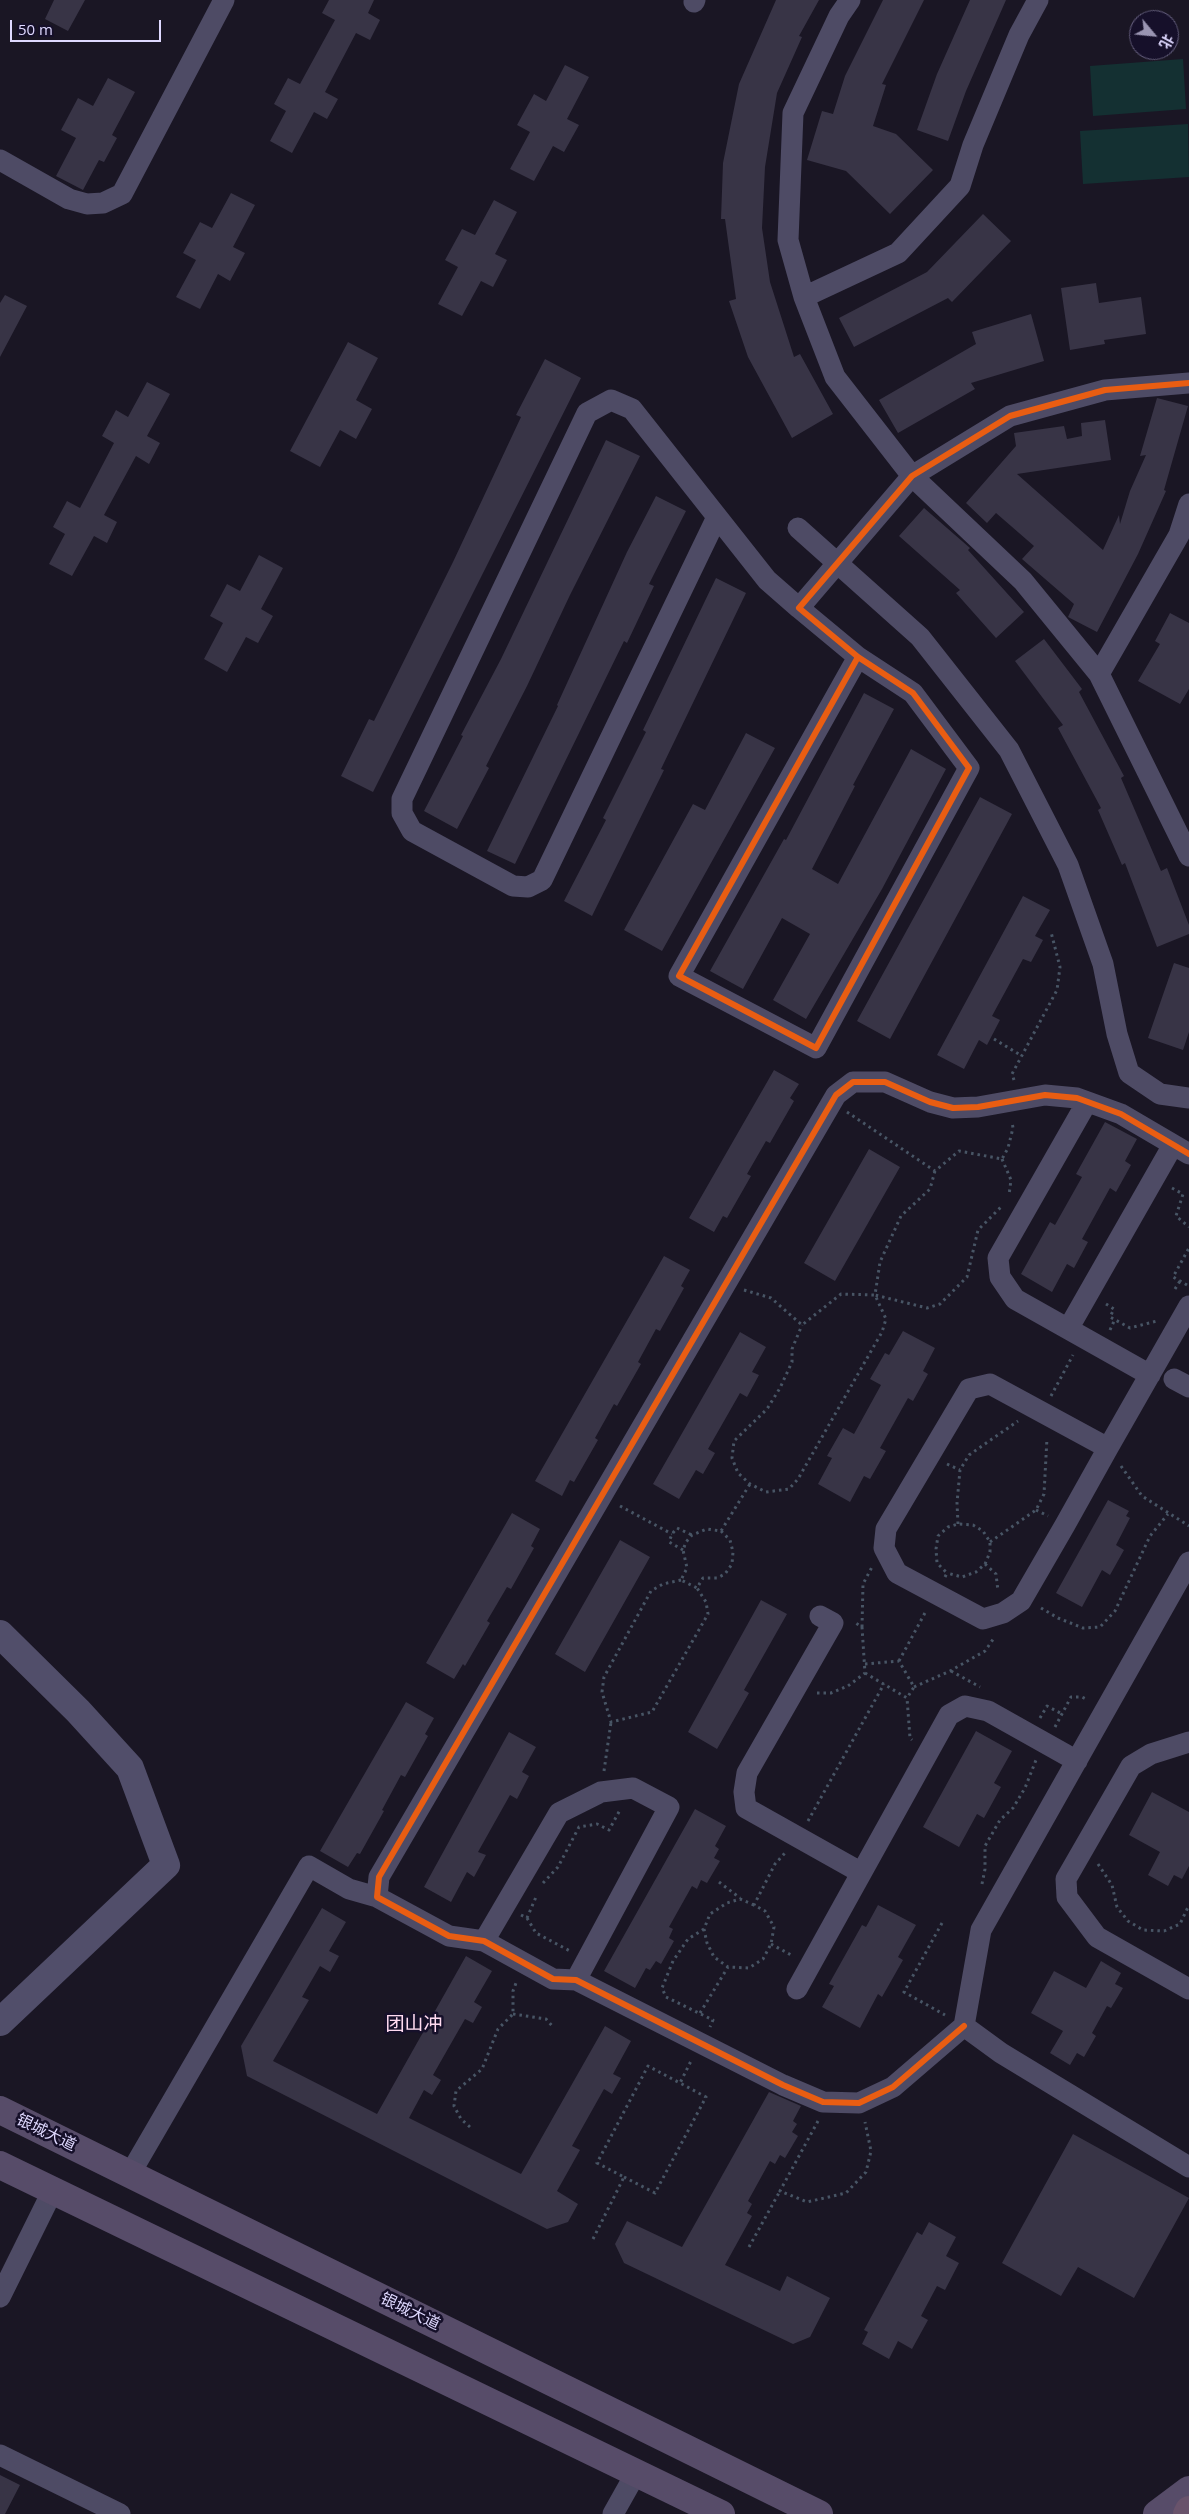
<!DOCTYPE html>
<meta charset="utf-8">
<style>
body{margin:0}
#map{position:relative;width:1189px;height:2514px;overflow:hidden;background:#1a1624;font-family:"Open Sans","Noto Sans SC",sans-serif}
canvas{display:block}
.north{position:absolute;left:1129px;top:10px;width:50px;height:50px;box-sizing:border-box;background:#16102a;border:1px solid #66607f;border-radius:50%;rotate:118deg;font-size:14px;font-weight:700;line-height:20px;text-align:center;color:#dfd9ff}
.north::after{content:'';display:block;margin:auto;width:18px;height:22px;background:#9a95b2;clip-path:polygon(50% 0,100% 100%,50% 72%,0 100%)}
.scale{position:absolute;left:10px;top:20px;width:151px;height:22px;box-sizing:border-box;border:2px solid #dfd9ff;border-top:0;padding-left:6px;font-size:15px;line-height:18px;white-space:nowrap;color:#dfd9ff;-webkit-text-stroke:4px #16102a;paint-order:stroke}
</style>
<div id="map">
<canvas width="1189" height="2514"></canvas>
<div class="north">北</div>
<div class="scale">50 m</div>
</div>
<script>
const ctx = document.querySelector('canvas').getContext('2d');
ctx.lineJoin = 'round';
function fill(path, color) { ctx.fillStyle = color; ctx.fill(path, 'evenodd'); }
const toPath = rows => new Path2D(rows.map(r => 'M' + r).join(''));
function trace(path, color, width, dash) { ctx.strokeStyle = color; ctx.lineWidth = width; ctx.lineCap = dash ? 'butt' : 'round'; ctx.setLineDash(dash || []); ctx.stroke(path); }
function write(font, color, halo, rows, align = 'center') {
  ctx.font = font + ' "Open Sans","Noto Sans SC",sans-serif'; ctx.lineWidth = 5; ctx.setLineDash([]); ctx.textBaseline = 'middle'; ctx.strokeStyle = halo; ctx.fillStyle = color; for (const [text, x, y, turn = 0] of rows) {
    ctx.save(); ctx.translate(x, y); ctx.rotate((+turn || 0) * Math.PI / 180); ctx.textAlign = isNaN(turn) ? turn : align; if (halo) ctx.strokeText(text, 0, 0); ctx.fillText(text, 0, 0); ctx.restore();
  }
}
fill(toPath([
 [1183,59,1186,109,1093,116,1090,66],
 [1188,124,1189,177,1083,184,1080,131]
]), '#143032');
fill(toPath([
 [54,0,85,0,68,31,45,19],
 [329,0,374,0,368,13,380,20,370,40,356,33,325,92,338,99,327,119,314,112,292,153,270,141,286,111,274,104,288,78,300,84,335,20,322,13],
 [776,0,819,0,799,36,802,37,777,93,765,167,762,228,770,282,794,357,800,354,833,414,792,438,748,357,729,301,736,299,725,219,721,219,723,163,739,84],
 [883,0,924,0,882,84,886,85,873,126,896,134,933,170,890,214,846,171,807,160,822,111,833,114,845,76],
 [970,0,1006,0,966,91,948,141,917,130,937,74],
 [565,65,589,77,567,119,579,125,564,152,553,146,534,181,510,169,530,132,517,125,534,94,546,101],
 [108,78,135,92,112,135,117,138,104,162,99,160,83,190,56,176,76,138,61,130,78,98,93,106],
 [231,193,255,205,233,247,245,253,230,281,218,274,200,309,176,297,196,260,183,253,200,222,212,228],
 [494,200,517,212,495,254,507,260,493,287,481,281,462,316,438,304,458,267,445,260,462,229,475,235],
 [983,214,1011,241,952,302,948,298,854,347,839,318,927,272],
 [1096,283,1099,303,1141,297,1146,334,1104,340,1105,344,1070,350,1061,288],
 [5,295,27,306,0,357,0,303],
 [1031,314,1044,361,971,383,975,389,898,433,879,400,976,344,972,332],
 [348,342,378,358,356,400,372,409,356,439,340,430,320,467,290,451],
 [545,359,581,378,373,792,341,776,369,719,374,721,453,562,521,417,516,415],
 [147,382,170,394,147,436,160,443,149,464,136,456,104,515,117,522,107,543,94,536,72,576,49,564,65,534,53,527,67,501,80,508,114,443,102,436,116,410,128,417],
 [1157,398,1188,406,1164,490,1166,491,1138,554,1097,632,1068,617,1074,604,1022,559,1034,546,996,513,987,523,966,503,1016,446,1014,433,1064,426,1067,439,1082,436,1081,423,1105,420,1111,460,1017,474,1103,550,1119,515,1120,524,1130,491,1146,455,1140,456],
 [606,440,640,456,570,595,527,686,486,766,489,768,457,829,424,811,463,736,461,735,501,659],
 [656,496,686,511,649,584,654,586,627,643,624,641,515,864,487,851,558,706,557,705,627,552],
 [924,508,970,548,968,550,1024,612,996,638,956,593,960,590,899,536],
 [259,555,283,568,261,609,273,616,258,643,246,637,227,672,204,659,223,623,210,616,227,584,240,591],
 [716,578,746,593,661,769,664,770,592,916,564,901,606,820,603,818,646,732,643,730],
 [1170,613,1189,623,1189,689,1180,704,1138,681,1160,644,1155,641],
 [1044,639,1082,689,1079,692,1124,776,1121,778,1161,871,1167,868,1189,925,1189,934,1157,947,1125,863,1122,865,1098,810,1101,808,1058,728,1063,725,1015,661],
 [864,693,894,709,853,785,855,786,812,869,838,884,911,749,946,769,882,889,806,1019,773,1000,810,934,782,918,743,989,710,971,784,839,786,840],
 [746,733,775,748,662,951,624,930,693,804,705,810],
 [980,797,1012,814,890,1039,857,1021],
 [1023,896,1050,910,1035,936,1043,940,1031,962,1023,959,992,1016,1000,1020,987,1045,979,1040,964,1069,937,1055],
 [1174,963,1189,968,1189,1032,1183,1050,1148,1038],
 [774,1070,799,1084,790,1098,794,1101,770,1143,766,1141,747,1174,751,1176,727,1218,723,1216,714,1232,689,1218],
 [1105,1122,1137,1139,1125,1161,1131,1165,1116,1192,1110,1188,1082,1239,1088,1242,1074,1268,1067,1264,1052,1292,1021,1274,1050,1222,1055,1225,1082,1177,1076,1174],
 [869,1149,900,1167,835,1281,804,1263],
 [664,1256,690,1270,681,1286,684,1288,660,1331,656,1329,638,1362,641,1364,617,1406,614,1404,595,1438,598,1440,574,1482,570,1480,562,1496,535,1481],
 [903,1331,935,1348,923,1371,928,1374,913,1401,908,1398,880,1448,886,1451,870,1479,864,1476,850,1502,818,1484,832,1458,827,1456,843,1428,854,1434,881,1385,870,1379,885,1353,889,1355],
 [740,1332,766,1347,752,1372,759,1375,747,1397,740,1393,708,1449,715,1453,703,1474,696,1470,679,1499,653,1484],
 [1108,1500,1129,1511,1126,1516,1130,1518,1116,1545,1124,1550,1110,1575,1102,1570,1082,1607,1056,1593],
 [512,1513,540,1529,531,1546,534,1548,511,1589,507,1587,487,1621,490,1623,465,1666,463,1664,454,1679,426,1663],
 [620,1540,650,1557,585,1672,555,1654],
 [761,1600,787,1614,744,1690,749,1693,717,1749,688,1732],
 [406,1702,434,1718,425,1734,428,1736,405,1777,401,1775,382,1810,384,1811,360,1854,357,1853,348,1867,320,1851],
 [976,1731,1012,1751,994,1783,1001,1787,984,1818,977,1814,959,1847,923,1827],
 [509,1732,536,1747,522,1772,529,1776,517,1799,510,1795,478,1852,486,1855,474,1877,467,1872,451,1902,424,1887],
 [1152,1792,1189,1812,1189,1866,1182,1879,1174,1875,1168,1886,1148,1875,1160,1852,1129,1835],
 [695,1809,726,1826,715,1846,719,1849,714,1858,720,1861,707,1883,701,1880,697,1889,692,1886,669,1927,673,1929,669,1938,674,1941,661,1964,656,1961,650,1970,646,1968,635,1988,604,1971],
 [878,1905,916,1925,898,1957,903,1960,882,1997,878,1994,860,2028,822,2007,834,1986,829,1984,862,1925,866,1927],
 [322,1908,346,1922,329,1951,339,1956,330,1972,320,1966,302,1997,309,2000,273,2061,377,2114,466,1956,492,1971,474,2002,482,2007,473,2023,465,2019,433,2075,441,2080,432,2095,424,2090,409,2118,521,2174,605,2026,631,2041,613,2074,621,2078,612,2094,604,2089,572,2146,580,2150,557,2191,578,2204,568,2222,547,2229,247,2076,241,2046],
 [1101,1961,1121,1973,1115,1984,1123,1988,1111,2008,1107,2006,1092,2033,1096,2036,1084,2057,1077,2053,1070,2065,1050,2053,1063,2031,1031,2013,1054,1971,1086,1988],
 [769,2092,801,2106,793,2121,797,2124,792,2132,798,2136,785,2158,780,2155,775,2164,770,2161,748,2201,752,2204,747,2213,752,2216,725,2265,780,2291,787,2276,830,2298,810,2337,793,2344,624,2263,615,2244,627,2221,682,2247],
 [1073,2134,1189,2198,1134,2298,1078,2267,1061,2296,1002,2263],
 [929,2222,956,2237,946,2256,959,2263,945,2290,937,2286,921,2316,928,2320,912,2349,898,2341,889,2359,862,2344,868,2332,864,2330,917,2232,922,2235],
 [0,2475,20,2485,5,2514,0,2514]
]), '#383446');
trace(toPath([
 [994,1039,1022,1056],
 [1014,1080,1012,1074,1057,990,1060,967,1051,932],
 [847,1112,935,1171,959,1151,1002,1159,1008,1148,1013,1128,1012,1122],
 [1002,1159,1011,1180,1009,1195],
 [935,1171,930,1189,901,1216,880,1262,875,1295,927,1308,940,1304,967,1277,978,1230,1002,1206],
 [1172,1188,1183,1194,1176,1216,1189,1227],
 [1187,1285,1173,1277,1189,1248],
 [1175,1289,1180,1281],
 [744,1290,771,1298,802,1325,841,1294,875,1295,886,1319,882,1332,798,1479,789,1489,766,1492,750,1484,738,1473,732,1458,734,1441,767,1409,780,1388,792,1362,792,1349,802,1325],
 [1106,1304,1114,1309,1110,1317,1130,1328,1157,1321],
 [1110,1330,1115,1319],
 [1051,1396,1073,1355],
 [947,1464,960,1470],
 [1121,1466,1142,1496,1189,1526],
 [620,1506,672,1534],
 [1036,1510,1048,1516],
 [958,1524,957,1503,960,1470,969,1455,1018,1421],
 [721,1531,730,1540,733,1552,732,1564,725,1574,717,1578,703,1578,697,1588,681,1580,687,1568,683,1550,686,1542,692,1535,707,1529,721,1531,750,1484],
 [990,1542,1036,1510,1044,1494,1047,1438],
 [683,1550,669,1542,672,1534,677,1528,692,1535],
 [985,1564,996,1574,998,1591],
 [945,1577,947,1573,937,1563,936,1549,938,1536,948,1527,958,1524,973,1525,983,1531,990,1542,990,1552,985,1564,976,1572,962,1577,947,1573],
 [681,1580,663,1584,651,1591,604,1677,602,1692,611,1722,652,1712,708,1614,706,1602,697,1588],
 [1041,1608,1058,1618,1083,1628,1100,1627,1115,1611,1150,1536,1168,1514],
 [862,1627,863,1584,872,1567],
 [899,1661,926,1611],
 [865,1664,899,1661,914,1687,907,1698],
 [951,1671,980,1687],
 [865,1673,907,1698,910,1738,912,1740],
 [914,1687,950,1671,985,1651,994,1638],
 [817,1693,831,1693,848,1686,865,1673,862,1627,854,1622],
 [1040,1718,1047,1706,1062,1714],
 [1055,1727,1071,1697,1082,1697,1088,1700],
 [604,1771,611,1722],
 [808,1821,884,1684],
 [1098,1864,1112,1885,1117,1907,1128,1921,1143,1930,1164,1931,1180,1924,1189,1905],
 [719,1882,740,1898],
 [543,1883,558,1867,579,1827,597,1824,609,1830,620,1810],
 [982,1884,985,1869,985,1846,1000,1820,1013,1808,1025,1788,1036,1760],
 [754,1905,740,1899,727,1903,710,1914,704,1929,707,1943,714,1957,728,1967,749,1968,763,1959,771,1944,774,1927,765,1911,754,1905,775,1864,785,1853],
 [521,1915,527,1918,536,1897],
 [527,1918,536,1933,570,1951],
 [942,1923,904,1992,945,2015],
 [704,1929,688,1939,673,1961,662,1988,666,1997,713,2020,710,2027],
 [771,1944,793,1956],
 [700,2013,728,1967],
 [513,2014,546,2019,554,2028],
 [818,2121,780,2191,807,2202,846,2193,866,2172,871,2151,865,2122],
 [470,2127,461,2119,454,2106,456,2091,482,2069,498,2029,513,2014,513,1991,516,1983],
 [624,2177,655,2193,706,2097,680,2083],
 [593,2239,624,2177,597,2163,648,2066,680,2083,691,2061],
 [749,2247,780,2191]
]), '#485565', 3, [2.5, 4]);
trace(toPath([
 [850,0,839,16,793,113,788,240,804,297,835,377,912,476,1023,581,1099,674,1189,856],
 [694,2,695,0],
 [0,160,69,199,87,204,103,203,122,194,224,0],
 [804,297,898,253,960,186,973,145,1019,35,1038,0],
 [717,517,542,880,528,887,513,886,412,831,402,813,402,799,587,413,611,400,632,409,767,580,799,608],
 [798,528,920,637,1009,750,1068,865,1103,964,1117,1034,1129,1073,1160,1094,1189,1098],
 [858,657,679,976,816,1048,969,768,913,693,858,657,799,608,912,476,1010,416,1105,390,1189,383],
 [1099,674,1179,535,1189,504],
 [1087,1102,998,1258,1000,1277,1015,1299,1150,1375],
 [1068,1329,1173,1145],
 [1174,1379,1189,1387],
 [1108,1448,990,1384,969,1389,886,1529,884,1548,897,1573,983,1619,1003,1613,1021,1601,1065,1525,1108,1448,1189,1306],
 [1189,1562,981,1930,964,2026,1001,2053,1189,2167],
 [820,1616,833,1623,747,1773,744,1792,746,1808,860,1872],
 [1189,1742,1151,1754,1131,1766,1066,1879,1067,1897,1097,1937,1189,1989],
 [484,1941,559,1813,601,1792,633,1788,669,1807,576,1980],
 [797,1989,949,1715,965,1706,988,1711,1077,1761],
 [964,2026,893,2087,859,2103,823,2102,783,2085,576,1980,553,1979,484,1941,449,1936,377,1897,379,1877,836,1095,853,1082,885,1082,930,1102,953,1108,978,1107,1045,1095,1077,1098,1121,1114,1189,1154],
 [130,2174,309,1866,349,1889,377,1897],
 [0,2297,53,2190],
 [0,2455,120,2514],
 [613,2514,636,2473]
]), '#4e4b65', 21);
trace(toPath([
 [0,1634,78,1711,130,1768,166,1865,0,2022]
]), '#514e6a', 28);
trace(toPath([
 [0,2110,819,2514],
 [0,2165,721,2514],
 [1157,2514,1189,2490]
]), '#574c69', 28);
trace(toPath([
 [1187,2514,1189,2510]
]), '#69536b', 28);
trace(toPath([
 [858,657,679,976,816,1048,969,768,913,693,858,657,799,608,912,476,1010,416,1105,390,1189,383],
 [964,2026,893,2087,859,2103,823,2102,783,2085,576,1980,553,1979,484,1941,449,1936,377,1897,379,1877,836,1095,853,1082,885,1082,930,1102,953,1108,978,1107,1045,1095,1077,1098,1121,1114,1189,1154]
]), '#e95d12', 6);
write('16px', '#dfd9ff', '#16102a', [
 ["银城大道",46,2133,26],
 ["银城大道",410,2312,26]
]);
write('19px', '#ffdbf0', '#16102a', [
 ["团山冲",414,2025]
]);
</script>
